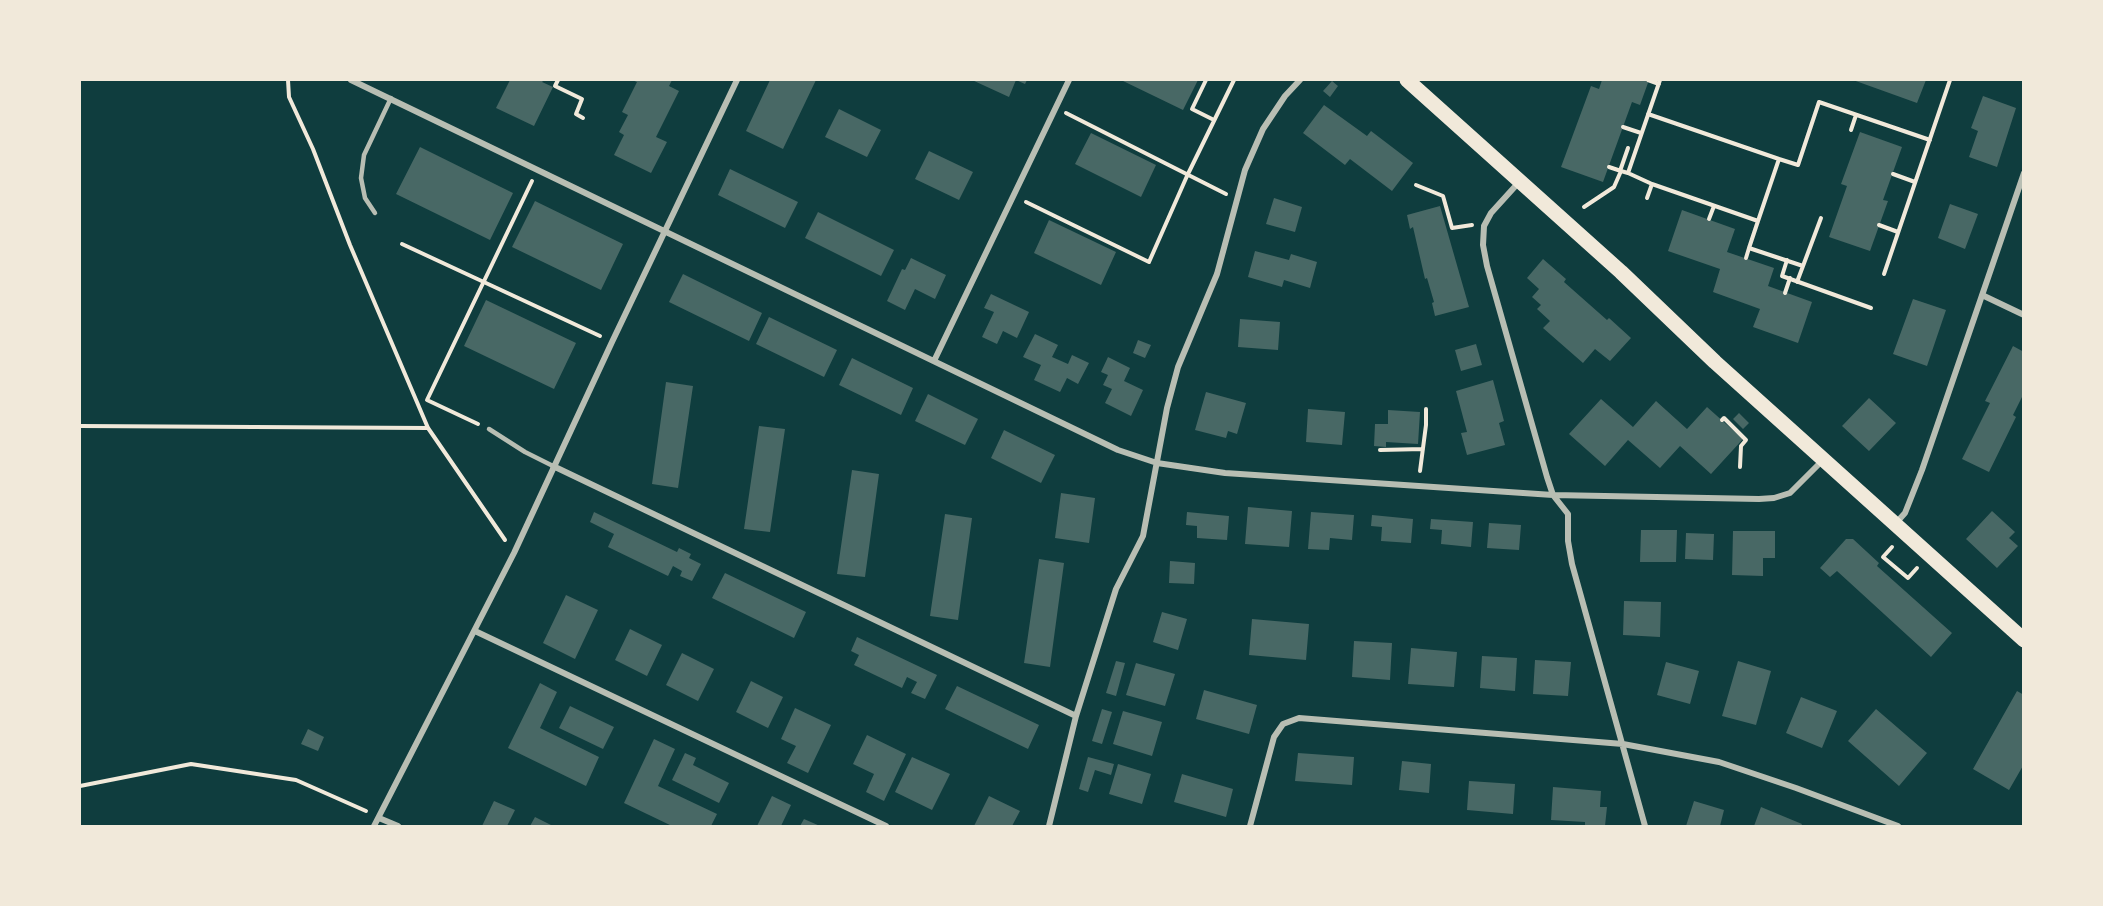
<!DOCTYPE html>
<style>
body{margin:0}
#map{position:relative;width:2103px;height:906px;overflow:hidden;background:#0f3d3e;font-family:Georgia,serif}
canvas{display:block}
.frame{position:absolute;inset:0;border:81px solid #f1e9da;pointer-events:none}
</style>
<div id="map">
<canvas width="2103" height="906"></canvas>
<div class="frame"></div>
</div>
<script>
const ctx = document.querySelector('canvas').getContext('2d');
ctx.lineJoin = 'round';
function fill(path, color) { ctx.fillStyle = color; ctx.fill(path, 'evenodd'); }
const toPath = rows => new Path2D(rows.map(r => 'M' + r).join(''));
function trace(path, color, width, dash) { ctx.strokeStyle = color; ctx.lineWidth = width; ctx.lineCap = dash ? 'butt' : 'round'; ctx.setLineDash(dash || []); ctx.stroke(path); }
fill(toPath([
 [510,80,544,80,542,82,553,87,534,126,496,108],
 [632,80,672,80,669,86,679,91,656,137,667,142,651,173,614,155,624,135,619,132,628,115,622,112,637,82],
 [770,80,816,80,783,149,746,131],
 [972,80,1027,80,1025,84,1016,80,1009,97],
 [1121,80,1198,80,1183,110],
 [1602,80,1649,80,1640,105,1632,102,1603,182,1561,167,1591,86,1599,89],
 [1853,80,1926,80,1917,103],
 [1332,81,1338,86,1330,97,1323,91],
 [1983,96,2016,108,1997,167,1969,157,1978,131,1971,128],
 [1324,105,1367,136,1371,131,1413,163,1392,191,1350,159,1345,165,1303,133],
 [839,109,881,130,867,157,825,137],
 [1860,132,1902,147,1883,200,1888,201,1870,251,1829,237,1847,186,1841,184],
 [1091,133,1156,165,1141,197,1075,164],
 [420,147,513,193,490,240,396,194],
 [929,151,973,172,959,200,915,179],
 [730,169,798,202,785,228,718,195],
 [1274,198,1302,207,1295,232,1266,224],
 [535,201,623,244,601,290,512,247],
 [1950,204,1978,214,1965,249,1938,238],
 [1440,206,1469,307,1435,316,1432,303,1434,302,1427,278,1425,279,1413,227,1410,229,1407,215],
 [1682,210,1735,229,1727,252,1774,268,1768,286,1812,302,1798,343,1753,327,1760,309,1713,292,1720,269,1668,251],
 [818,212,894,250,881,276,805,238],
 [1049,220,1116,252,1101,285,1034,253],
 [1255,251,1289,260,1291,254,1317,262,1310,288,1284,280,1282,287,1248,277],
 [911,258,946,275,935,299,915,289,905,310,887,301,902,269,905,270],
 [1543,259,1566,279,1564,282,1607,320,1609,318,1631,338,1610,361,1595,349,1583,363,1543,328,1550,321,1537,309,1541,305,1532,297,1539,289,1527,278],
 [683,274,762,313,749,341,669,302],
 [991,294,1029,312,1017,338,1003,331,997,344,982,337,994,312,984,308],
 [1913,299,1946,310,1927,366,1893,354],
 [486,300,576,343,554,389,464,346],
 [769,317,837,350,824,377,756,344],
 [1240,319,1280,322,1278,350,1238,347],
 [1035,334,1058,345,1052,357,1068,364,1072,355,1089,363,1078,384,1067,378,1060,392,1034,380,1041,365,1023,357],
 [1138,340,1151,345,1145,358,1133,353],
 [1476,344,1482,365,1461,371,1455,350],
 [2013,346,2024,352,2024,393,2013,415,2016,417,1989,472,1962,459,1990,403,1985,401],
 [1108,357,1130,368,1124,381,1143,390,1131,416,1105,403,1112,389,1103,385,1108,375,1101,372],
 [852,358,913,388,901,415,839,385],
 [1493,380,1504,421,1499,423,1505,445,1467,455,1461,433,1467,432,1456,391],
 [666,382,693,386,678,488,652,484],
 [1206,392,1246,403,1237,434,1228,431,1226,438,1195,430],
 [928,394,978,419,965,445,915,421],
 [1869,398,1896,423,1869,451,1842,426],
 [1601,399,1633,427,1656,401,1687,429,1707,407,1743,439,1711,474,1680,446,1660,468,1628,440,1605,466,1569,434],
 [1308,409,1345,412,1342,445,1306,442],
 [1388,410,1420,412,1418,444,1386,442,1386,447,1374,446,1375,424,1388,424],
 [1739,413,1749,423,1743,429,1733,419],
 [759,426,785,429,770,532,744,529],
 [1004,430,1055,455,1041,483,991,458],
 [852,470,879,474,865,577,837,574],
 [1061,493,1095,498,1089,543,1055,538],
 [1248,507,1292,511,1289,547,1245,544],
 [1992,511,2015,532,2009,538,2018,546,1997,568,1966,539],
 [594,512,677,552,679,548,691,554,689,558,701,564,692,581,680,576,682,571,673,566,668,576,608,547,614,534,590,522],
 [1187,512,1229,516,1227,540,1197,538,1197,526,1186,525],
 [1311,512,1354,515,1352,540,1330,538,1329,550,1308,549],
 [945,514,972,518,958,620,930,616],
 [1372,515,1413,519,1411,543,1381,541,1382,527,1371,526],
 [1431,519,1473,522,1471,547,1441,544,1442,530,1430,529],
 [1489,523,1521,525,1519,550,1487,548],
 [1641,530,1677,530,1676,562,1640,562],
 [1733,531,1775,531,1775,558,1763,558,1763,576,1732,575],
 [1686,533,1714,534,1713,560,1685,559],
 [1846,539,1853,539,1879,563,1877,566,1952,633,1931,657,1837,571,1830,577,1820,568],
 [1039,559,1064,563,1050,667,1024,663],
 [1170,561,1195,563,1194,584,1169,583],
 [725,573,806,612,794,638,712,598],
 [566,595,598,610,575,659,543,643],
 [1624,601,1661,602,1660,637,1623,635],
 [1162,612,1187,619,1178,650,1153,642],
 [1252,619,1309,624,1306,660,1249,655],
 [630,629,662,645,647,676,615,660],
 [857,637,937,675,925,699,911,693,917,682,907,677,902,688,854,665,859,655,851,651],
 [1354,641,1392,643,1390,680,1352,677],
 [1411,648,1457,652,1454,687,1408,684],
 [682,653,714,669,698,701,666,685],
 [1482,656,1517,658,1515,691,1480,688],
 [1535,660,1571,662,1568,696,1533,694],
 [1116,661,1125,663,1116,696,1106,693],
 [1738,661,1771,671,1756,725,1722,716],
 [1666,662,1699,671,1690,704,1657,695],
 [1136,663,1175,674,1165,706,1126,695],
 [751,681,783,697,768,728,736,712],
 [540,683,557,692,540,728,599,757,586,786,508,748],
 [957,686,1039,725,1028,749,945,709],
 [1204,690,1257,705,1249,734,1196,719],
 [2017,691,2024,695,2024,764,2009,790,1973,769],
 [1801,697,1837,711,1822,748,1786,733],
 [570,706,614,727,603,749,559,728],
 [795,708,831,725,808,773,787,763,796,746,781,739],
 [1102,709,1112,712,1102,744,1092,741],
 [1876,709,1927,753,1899,786,1848,741],
 [1123,711,1162,722,1152,756,1113,744],
 [308,729,324,737,318,751,301,744],
 [867,735,906,754,884,801,866,792,874,774,853,764],
 [654,739,675,749,658,786,717,814,711,826,672,826,624,803],
 [685,753,696,758,693,765,729,783,719,803,672,780],
 [1298,753,1354,757,1352,785,1295,781],
 [912,757,950,774,932,810,895,792],
 [1088,757,1114,764,1111,775,1095,770,1088,792,1079,789],
 [1402,761,1431,764,1429,793,1399,790],
 [1118,764,1151,774,1142,804,1109,794],
 [1182,774,1233,789,1226,817,1174,802],
 [1469,781,1515,784,1513,814,1467,810],
 [1553,787,1601,791,1600,807,1607,807,1605,826,1585,826,1585,822,1551,820],
 [772,796,791,805,781,826,757,826],
 [989,796,1020,811,1012,826,974,826],
 [494,801,515,810,507,826,482,826],
 [1694,801,1724,810,1720,826,1686,826],
 [1761,807,1802,824,1801,826,1754,826],
 [535,817,553,826,530,826],
 [804,819,820,826,800,826]
]), '#486865');
trace(toPath([
 [288,80,289,97,313,149,350,245,428,428,505,540],
 [558,80,555,86,582,99,576,114,583,118],
 [1206,80,1192,109,1214,120],
 [1648,80,1659,84],
 [1660,80,1628,173,1652,184,1758,221,1749,248,1803,266],
 [1066,113,1226,194],
 [1648,114,1779,159],
 [1623,127,1641,133],
 [1851,130,1856,115],
 [1609,167,1621,171],
 [1620,171,1628,148],
 [1893,174,1915,182],
 [1416,185,1443,196,1452,228,1472,225],
 [1647,198,1652,184],
 [1026,202,1149,262,1187,176,1234,80],
 [1584,207,1614,187,1621,171,1628,173],
 [1709,219,1714,206],
 [1758,221,1779,159,1798,165,1819,102,1930,140],
 [1879,225,1898,232],
 [402,244,600,336],
 [1746,258,1749,248],
 [1787,260,1782,276,1871,308],
 [1884,274,1950,80],
 [1797,282,1821,218],
 [1785,293,1790,278],
 [1722,420,1724,418,1746,440,1741,446,1740,467],
 [478,424,427,400,532,181],
 [80,426,428,428],
 [1380,450,1423,449],
 [1420,471,1426,425,1426,409],
 [1892,547,1883,557,1908,578,1917,568],
 [80,786,191,764,296,780,366,811]
]), '#f1e9da', 4);
trace(toPath([
 [375,213,365,198,361,178,364,155,391,98],
 [489,429,525,452,553,466]
]), '#b8beb3', 4.5);
trace(toPath([
 [351,80,1118,450,1157,463,1225,473,1553,495,1759,499,1774,498,1790,493,1823,460],
 [1520,181,1491,213,1484,226,1483,245,1487,266,1547,477,1553,495,1568,514,1568,541,1572,564,1645,826],
 [1982,295,2024,315],
 [934,361,1069,80],
 [553,466,1076,716],
 [1896,523,1905,513,1922,470,2024,173],
 [475,631,886,826],
 [379,818,398,826],
 [374,826,514,553,612,342,737,80],
 [1049,826,1076,716,1116,589,1143,536,1167,408,1178,367,1217,274,1245,170,1263,129,1285,96,1300,80],
 [1250,826,1274,737,1283,724,1299,718,1623,744,1719,762,1796,788,1898,826]
]), '#b8beb3', 6);
trace(toPath([
 [1407,80,1621,272,1715,362,2024,640]
]), '#f1e9da', 15);
</script>
